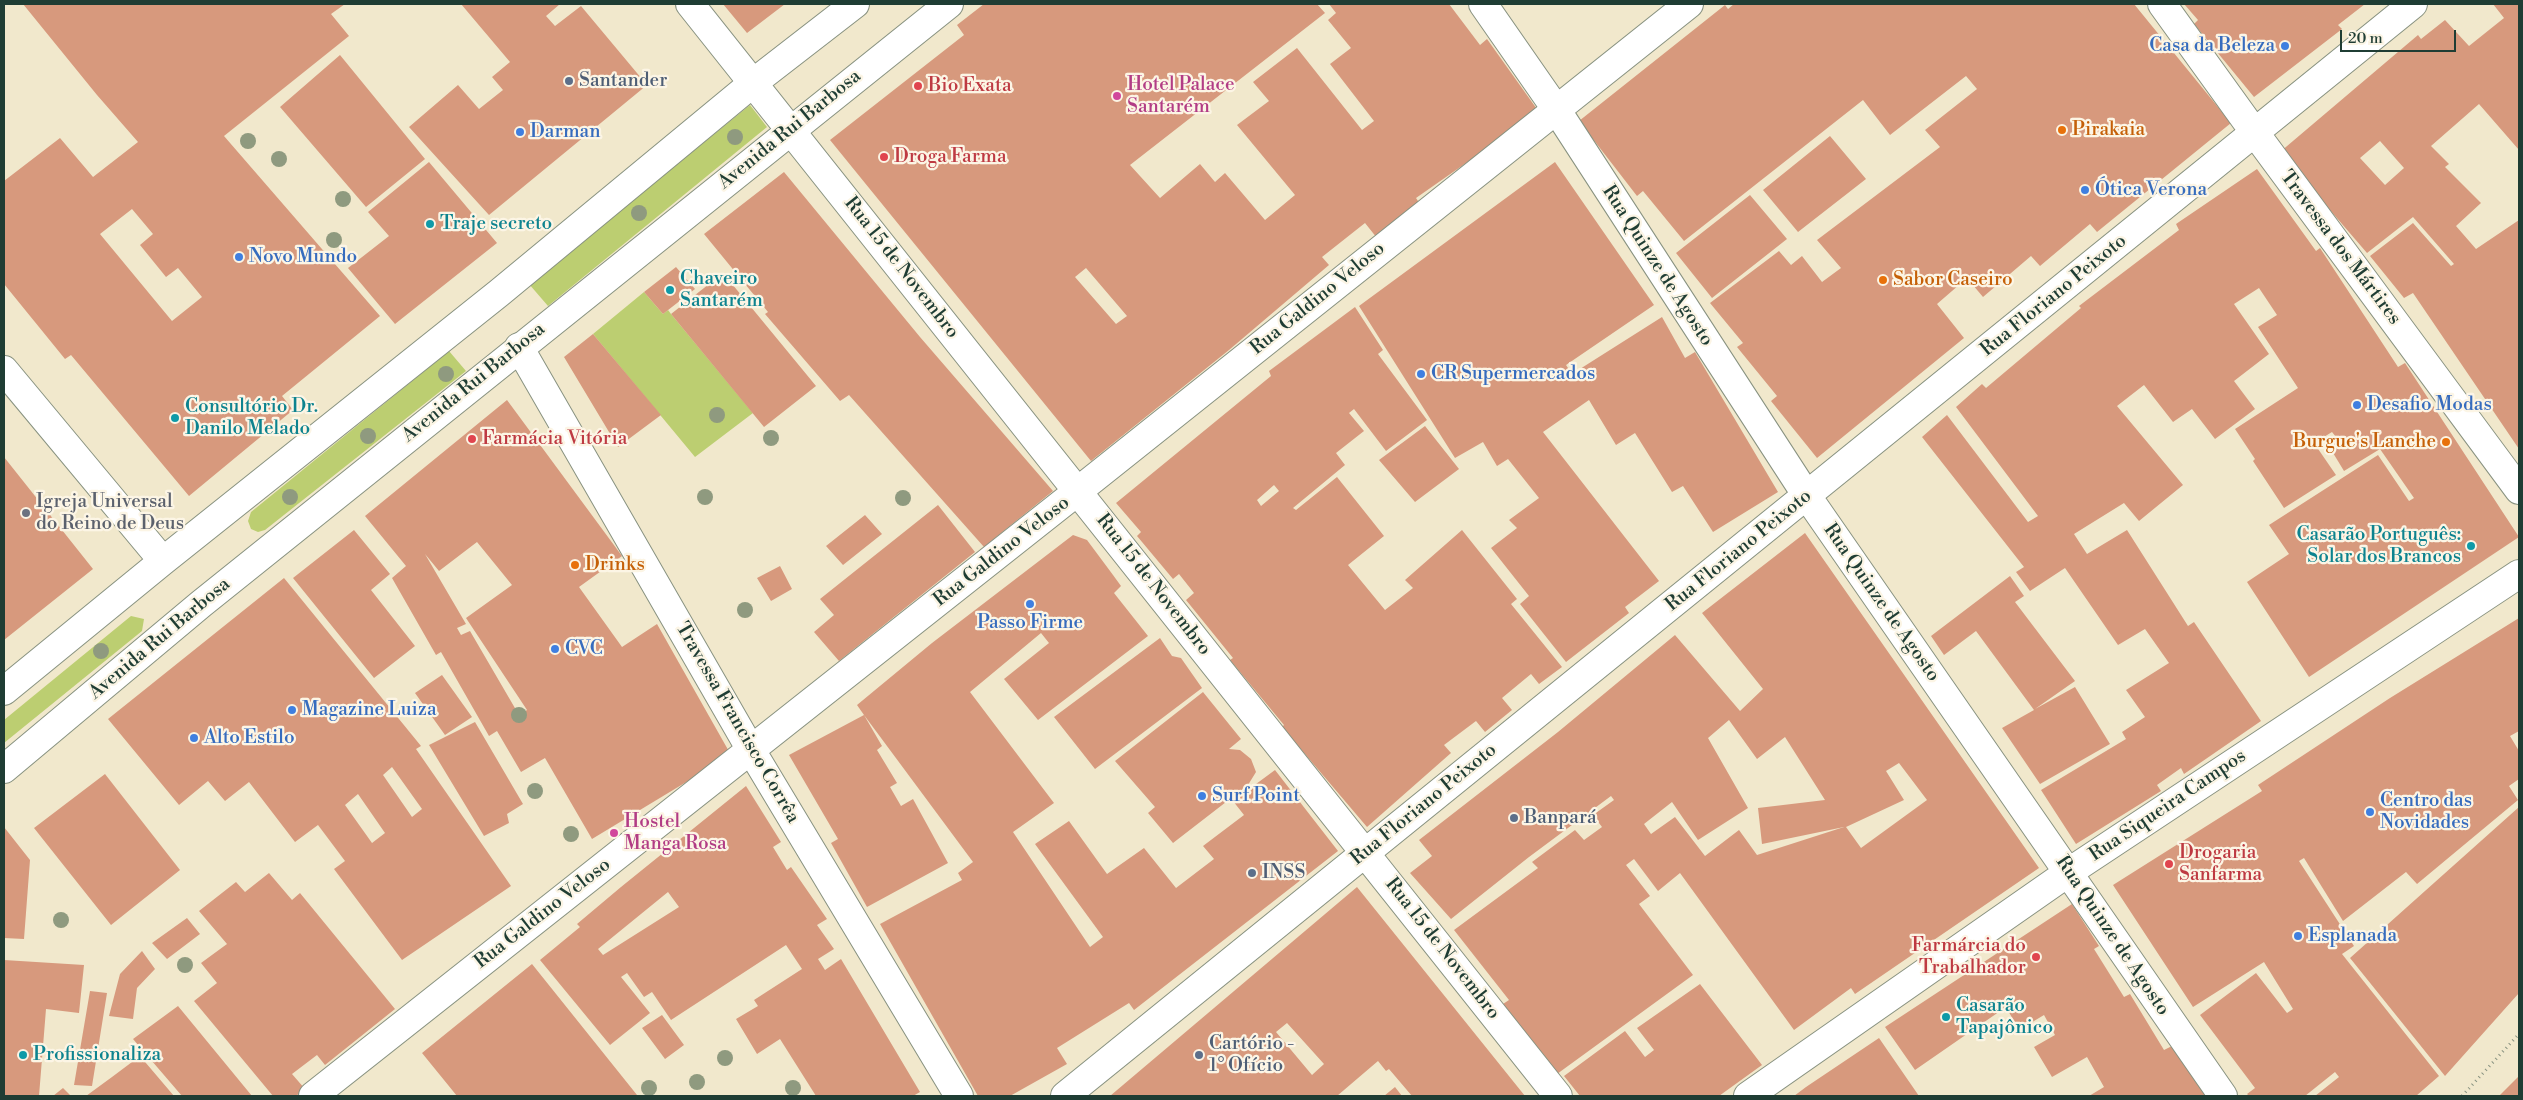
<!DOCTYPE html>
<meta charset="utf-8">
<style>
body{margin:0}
#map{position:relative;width:2523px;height:1100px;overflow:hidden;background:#f1e8cc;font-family:"Libre Bodoni",serif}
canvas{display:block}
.frame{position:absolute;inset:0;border:5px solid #1f3d34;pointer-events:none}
.scale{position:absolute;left:2340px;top:30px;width:116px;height:22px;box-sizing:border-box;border:2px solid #1f3d34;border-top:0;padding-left:6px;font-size:15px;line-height:18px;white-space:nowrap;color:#1f3d34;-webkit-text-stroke:4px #fcf5e5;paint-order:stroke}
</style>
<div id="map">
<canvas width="2523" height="1100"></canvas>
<div class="frame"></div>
<div class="scale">20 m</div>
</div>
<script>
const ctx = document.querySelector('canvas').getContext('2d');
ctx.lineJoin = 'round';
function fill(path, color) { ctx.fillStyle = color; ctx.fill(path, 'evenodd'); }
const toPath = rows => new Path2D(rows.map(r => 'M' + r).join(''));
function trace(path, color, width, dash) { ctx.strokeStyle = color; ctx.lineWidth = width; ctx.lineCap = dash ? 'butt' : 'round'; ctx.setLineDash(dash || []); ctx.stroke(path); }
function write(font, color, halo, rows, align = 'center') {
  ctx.font = font + ' "Libre Bodoni",serif'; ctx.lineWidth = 4.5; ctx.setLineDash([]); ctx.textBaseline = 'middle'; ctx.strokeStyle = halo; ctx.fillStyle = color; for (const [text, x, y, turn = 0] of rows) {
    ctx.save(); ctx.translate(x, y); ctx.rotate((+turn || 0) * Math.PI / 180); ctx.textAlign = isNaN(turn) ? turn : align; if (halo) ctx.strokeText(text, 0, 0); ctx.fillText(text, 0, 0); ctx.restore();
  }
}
fill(toPath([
 [750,105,767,127,548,306,529,284],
 [644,292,663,314,668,310,671,314,753,413,695,457,593,334],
 [449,351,466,371,265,530,258,532,251,529,248,521,251,512],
 [131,616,144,619,142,631,4,743,4,720]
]), '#bcce71');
fill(toPath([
 [23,4,345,4,331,14,349,36,224,136,380,316,282,396,293,410,189,496,71,355,65,359,4,284,4,181,60,138,93,177,138,142,97,95],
 [132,209,153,234,140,245,166,277,178,268,202,297,172,321,100,234],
 [461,4,560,4,546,16,555,26,581,6,647,85,489,215,409,127,458,85,479,109,503,90,492,77,510,62],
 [723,4,785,4,747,33],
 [984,4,1317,4,1325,13,1130,165,1160,198,1200,164,1215,182,1225,173,1265,220,1295,195,1237,125,1269,101,1253,82,1297,48,1362,130,1374,121,1330,64,1351,48,1328,20,1336,13,1329,4,1449,4,1480,45,1487,39,1539,112,1416,198,1420,204,1377,238,1365,223,1322,257,1329,265,1229,350,1091,461,830,140,964,35,957,25],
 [1086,268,1127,316,1116,324,1075,277],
 [1734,4,2134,4,2231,123,2097,232,2090,224,2040,266,2031,256,1983,297,1967,278,1937,304,1964,338,1817,458,1771,401,1777,396,1737,347,1743,343,1710,303,1779,251,1791,265,1802,256,1822,282,1841,268,1817,240,1940,147,1925,130,1977,89,1966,76,1890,135,1863,100,1684,241,1643,191,1637,196,1579,121,1725,5,1728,9],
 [2184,4,2365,4,2338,25,2342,29,2254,97,2194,24,2198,20],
 [2493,4,2519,4,2519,150,2479,104,2431,146,2449,164,2445,167,2481,203,2456,226,2476,249,2519,220,2519,449,2413,293,2404,298,2370,256,2413,223,2451,266,2454,264,2413,217,2367,253,2280,152,2418,35,2421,39,2445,20,2469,46,2504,18],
 [2380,141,2404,168,2385,185,2360,158],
 [340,55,425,159,366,207,280,107],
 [1830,136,1866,179,1798,232,1763,190],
 [429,162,497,243,395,324,348,268,389,236,368,212],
 [1555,162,1654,305,1566,365,1572,374,1662,317,1685,358,1695,352,1778,492,1713,532,1683,486,1672,492,1635,433,1616,445,1589,400,1543,432,1659,581,1625,607,1629,613,1566,662,1520,604,1529,596,1491,548,1517,528,1509,520,1539,498,1508,459,1497,466,1483,442,1455,458,1359,306],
 [2257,169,2316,251,2320,248,2398,367,2405,363,2519,537,2309,677,2247,582,2289,554,2269,525,2378,455,2409,501,2414,498,2380,449,2344,471,2327,443,2336,437,2332,432,2314,443,2336,475,2284,508,2253,461,2255,459,2235,429,2298,388,2258,327,2277,315,2259,288,2234,304,2269,354,2234,381,2255,409,2215,439,2192,409,2173,422,2144,385,2117,406,2183,485,2139,521,2124,503,2074,534,2087,554,2127,530,2188,626,2194,622,2261,721,2184,774,2181,768,2157,785,2161,791,2076,844,2041,790,2126,739,2122,732,2145,717,2126,690,2169,663,2145,629,2118,645,2065,568,2030,591,2016,572,2024,567,1922,437,1947,415,2028,522,2038,516,1956,407,1982,384,1986,388,2081,308,2079,306,2179,230,2176,224],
 [784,172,920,337,1053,491,984,547,849,395,840,401,765,314,768,312,704,234],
 [1750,195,1787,239,1712,298,1676,253],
 [676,267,695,289,663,314,644,292],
 [723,273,816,386,764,427,671,314],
 [1355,307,1383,350,1378,354,1427,420,1386,451,1354,409,1349,413,1364,431,1336,453,1345,465,1293,508,1296,510,1337,477,1384,536,1348,565,1385,610,1413,588,1405,580,1462,530,1517,599,1511,604,1562,667,1539,684,1531,674,1502,698,1512,710,1485,732,1476,721,1444,745,1451,753,1367,827,1282,727,1284,725,1230,660,1233,658,1186,600,1194,593,1179,574,1173,579,1137,536,1141,532,1116,503,1271,376,1269,371],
 [1274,485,1279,491,1261,506,1257,500],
 [593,334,661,415,618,447,564,357],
 [507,400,622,556,579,587,622,647,657,624,731,755,592,839,545,758,521,772,497,731,489,736,441,652,436,655,392,578,406,566,365,516],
 [477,542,512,585,466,618,527,710,519,715,470,631,461,635,457,628,466,624,425,554,439,571],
 [1425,426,1459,469,1415,502,1379,460],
 [4,457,93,569,4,640],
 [938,505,975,552,839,661,814,632,834,615,820,599],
 [865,515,882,534,843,565,826,546],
 [354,530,390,574,371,590,415,646,374,678,293,578],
 [1805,533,2039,868,1855,994,1851,988,1794,1030,1680,873,1658,891,1634,859,1626,865,1650,896,1639,904,1693,975,1557,1074,1503,1004,1509,1000,1454,930,1538,868,1532,862,1575,830,1584,840,1602,827,1593,815,1614,800,1611,796,1529,857,1451,919,1410,873,1432,856,1419,840,1558,732,1675,635,1740,711,1763,689,1702,613],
 [1729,720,1757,759,1785,737,1825,800,1758,808,1762,844,1844,827,1757,855,1739,830,1705,856,1675,817,1651,834,1644,824,1672,802,1698,840,1748,808,1708,738],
 [1899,763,1927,800,1861,848,1846,827,1904,800,1886,771],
 [1073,535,1087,540,1113,575,1121,586,1114,593,1148,636,1038,720,1004,679,1049,643,1041,633,970,692,1054,803,1013,832,1090,947,1103,937,1035,844,1069,821,1107,874,1144,848,1176,888,1214,859,1203,846,1244,815,1233,801,1275,770,1338,851,1134,1010,1129,1003,1057,1048,1067,1064,1010,1096,978,1096,880,924,962,880,958,873,973,862,864,715,882,746,877,750,897,783,890,787,901,806,913,799,948,863,867,907,831,843,838,839,789,755,864,715,857,705,932,643],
 [780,566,792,589,771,601,757,578],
 [2010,576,2024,596,2015,602,2075,681,2035,709,2075,687,2110,744,2040,784,2002,728,2034,710,1976,631,1944,655,1931,636],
 [284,578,421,746,416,749,511,886,402,960,334,869,345,861,318,825,295,842,249,782,225,801,208,781,179,805,108,719],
 [392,767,422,809,412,817,383,775],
 [358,794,385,833,372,843,345,805],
 [2519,618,2519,731,2510,736,2519,751,2519,779,2509,786,2518,800,2417,884,2406,872,2343,921,2304,858,2299,861,2354,946,2342,954,2439,1076,2416,1096,2315,1096,2339,1077,2335,1072,2305,1096,2249,1096,2247,1094,2255,1088,2200,1015,2256,973,2287,1013,2293,1009,2264,962,2193,1007,2113,885,2262,791,2258,785,2390,698],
 [1160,638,1172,656,1181,658,1202,688,1095,769,1054,717],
 [442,675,472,717,445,735,415,693],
 [1203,692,1241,739,1229,749,1240,750,1251,759,1256,772,1248,785,1173,843,1148,813,1155,807,1115,761],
 [475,722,523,804,507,814,509,823,484,836,429,745],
 [105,774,180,870,111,925,34,828],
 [746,786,781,842,773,847,787,870,791,867,827,919,817,925,834,949,818,959,825,970,841,959,920,1092,913,1096,816,1096,780,1039,757,1054,736,1019,758,1006,754,1000,802,969,786,945,671,1020,652,992,644,997,627,973,621,977,650,1013,610,1045,540,960,580,927,577,924,621,887],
 [668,892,679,907,603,955,598,949],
 [2519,807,2519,993,2445,1076,2350,958],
 [4,827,30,860,24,939,4,938],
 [269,873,292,900,300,893,395,1009,325,1065,317,1055,292,1074,305,1089,296,1096,273,1096,194,1001,217,983,201,963,227,944,199,911,236,882,245,892],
 [1357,887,1525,1096,1412,1096,1389,1069,1386,1071,1378,1061,1337,1096,1110,1096],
 [1287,1023,1324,1064,1312,1075,1276,1032],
 [2072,904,2099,946,2094,949,2124,997,2130,994,2164,1050,2174,1045,2209,1096,2089,1096,2104,1087,2087,1057,2052,1077,2034,1047,2055,1035,2044,1015,2019,1030,2006,1007,1915,1070,1885,1027],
 [187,918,200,934,167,959,152,943],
 [142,951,155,969,137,988,133,1019,109,1016,120,974],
 [4,960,84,965,79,1013,46,1009,39,1096,4,1096],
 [532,964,637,1095,457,1096,422,1053],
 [1700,984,1762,1065,1719,1096,1580,1096,1564,1076,1625,1031,1645,1057,1654,1050,1637,1028],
 [90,991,107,993,92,1086,74,1085],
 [178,1006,252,1096,182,1096,133,1039],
 [662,1015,684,1045,665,1059,642,1028],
 [1879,1038,1919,1096,1794,1096,1806,1087],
 [140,1056,174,1096,86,1096,112,1077],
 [2519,1076,2519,1096,2499,1096],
 [1395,1087,1402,1096,1384,1096],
 [63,1088,71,1096,53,1096]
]), '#d7997d');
const minor = toPath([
 [690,4,1558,1096],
 [1483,4,1556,109,1807,496,2223,1096],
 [2162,4,2255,133,2519,490],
 [519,347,751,750,959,1096],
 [313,1096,1078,491,1689,4],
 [1065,1096,2413,4],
 [1748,1096,2069,872,2519,574]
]);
const major = toPath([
 [4,370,163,561],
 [4,691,163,561,499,293,753,83,855,4],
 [4,769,201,604,949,4]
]);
trace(minor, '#889280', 30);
trace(major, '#889280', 30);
trace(toPath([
 [2462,1096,2519,1034]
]), '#889280', 3, [1, 4]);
trace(minor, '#fff', 28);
trace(major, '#fff', 28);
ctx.fillStyle = '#8f9a7f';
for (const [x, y] of [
 [735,137],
 [248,141],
 [279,159],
 [343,199],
 [639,213],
 [334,240],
 [446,374],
 [717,415],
 [368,436],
 [771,438],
 [290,497],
 [705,497],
 [903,498],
 [745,610],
 [101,651],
 [519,715],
 [535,791],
 [571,834],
 [61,920],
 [185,965],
 [725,1058],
 [697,1082],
 [649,1088],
 [793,1088]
]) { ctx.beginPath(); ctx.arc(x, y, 8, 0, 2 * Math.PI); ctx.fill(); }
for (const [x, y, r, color] of [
 [2285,46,5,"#3f7fe0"],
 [569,81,5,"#5c6f8a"],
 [918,86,5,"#e0444e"],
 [1117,96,5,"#d1479c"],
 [2062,130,5,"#e8710a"],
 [520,132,5,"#3f7fe0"],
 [884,157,5,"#e0444e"],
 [2085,190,5,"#3f7fe0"],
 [430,224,5,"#0f9aa8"],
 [239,257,5,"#3f7fe0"],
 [1883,280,5,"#e8710a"],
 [670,290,5,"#0f9aa8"],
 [1421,374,5,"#3f7fe0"],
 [2357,405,5,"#3f7fe0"],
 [175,418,5,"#0f9aa8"],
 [472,439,5,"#e0444e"],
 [2446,442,5,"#e8710a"],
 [26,513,5,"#6b7280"],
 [2471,546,5,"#0f9aa8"],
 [575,565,5,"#e8710a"],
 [1030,604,5,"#3f7fe0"],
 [555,649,5,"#3f7fe0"],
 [292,710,5,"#3f7fe0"],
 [194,738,5,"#3f7fe0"],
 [1202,796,5,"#3f7fe0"],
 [2370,812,5,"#3f7fe0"],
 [1514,818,5,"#5c6f8a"],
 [614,833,5,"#d1479c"],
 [2169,864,5,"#e0444e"],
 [1252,873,5,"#5c6f8a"],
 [2298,936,5,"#3f7fe0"],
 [2036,957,5,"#e0444e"],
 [1946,1017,5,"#0f9aa8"],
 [23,1055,5,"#0f9aa8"],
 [1199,1055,5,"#5c6f8a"]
]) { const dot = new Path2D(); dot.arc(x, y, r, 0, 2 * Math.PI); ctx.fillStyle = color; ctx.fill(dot); trace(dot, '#fcf5e5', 2); }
write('19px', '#366cbe', '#fcf5e5', [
 ["Casa da Beleza",2275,46,"right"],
 ["Darman",530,132],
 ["Ótica Verona",2095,190],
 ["Novo Mundo",249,257],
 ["CR Supermercados",1431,374],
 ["Desafio Modas",2367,405],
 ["Passo Firme",1030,623,"center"],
 ["CVC",565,649],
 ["Magazine Luiza",302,710],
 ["Alto Estilo",204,738],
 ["Surf Point",1212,796],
 ["Centro das",2380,801],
 ["Novidades",2380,823],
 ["Esplanada",2308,936]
], 'left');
write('19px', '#4e5e75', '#fcf5e5', [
 ["Santander",579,81],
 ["Banpará",1524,818],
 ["INSS",1262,873],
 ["Cartório -",1209,1044],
 ["1° Ofício",1209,1066]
], 'left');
write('19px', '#b23c85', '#fcf5e5', [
 ["Hotel Palace",1127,85],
 ["Santarém",1127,107],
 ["Hostel",624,822],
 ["Manga Rosa",624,844]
], 'left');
write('19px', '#be3a42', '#fcf5e5', [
 ["Bio Exata",928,86],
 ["Droga Farma",894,157],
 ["Farmácia Vitória",482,439],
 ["Drogaria",2179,853],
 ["Sanfarma",2179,875],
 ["Farmárcia do",2026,946,"right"],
 ["Trabalhador",2026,968,"right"]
], 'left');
write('19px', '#1f3d34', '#fcf5e5', [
 ["Avenida Rui Barbosa",790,130,-39],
 ["Travessa dos Mártires",2340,248,53],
 ["Rua Quinze de Agosto",1657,266,57],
 ["Rua 15 de Novembro",901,268,52],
 ["Rua Floriano Peixoto",2054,296,-39],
 ["Rua Galdino Veloso",1318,299,-39],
 ["Avenida Rui Barbosa",474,383,-39],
 ["Rua Floriano Peixoto",1739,551,-39],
 ["Rua Galdino Veloso",1002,552,-38],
 ["Rua 15 de Novembro",1153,585,52],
 ["Rua Quinze de Agosto",1881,603,55],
 ["Avenida Rui Barbosa",160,639,-40],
 ["Travessa Francisco Corrêa",737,723,60],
 ["Rua Floriano Peixoto",1424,805,-39],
 ["Rua Siqueira Campos",2168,806,-34],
 ["Rua Galdino Veloso",543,914,-38],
 ["Rua Quinze de Agosto",2112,936,56],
 ["Rua 15 de Novembro",1442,949,52]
]);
write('19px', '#c56008', '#fcf5e5', [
 ["Pirakaia",2072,130],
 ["Sabor Caseiro",1893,280],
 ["Burgue's Lanche",2436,442,"right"],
 ["Drinks",585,565]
], 'left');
write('19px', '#0d838f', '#fcf5e5', [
 ["Traje secreto",440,224],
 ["Chaveiro",680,279],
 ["Santarém",680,301],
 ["Consultório Dr.",185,407],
 ["Danilo Melado",185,429],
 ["Casarão Português:",2461,535,"right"],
 ["Solar dos Brancos",2461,557,"right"],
 ["Casarão",1956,1006],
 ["Tapajônico",1956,1028],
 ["Profissionaliza",33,1055]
], 'left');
write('19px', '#5b616d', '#fcf5e5', [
 ["Igreja Universal",36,502],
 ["do Reino de Deus",36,524]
], 'left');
</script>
